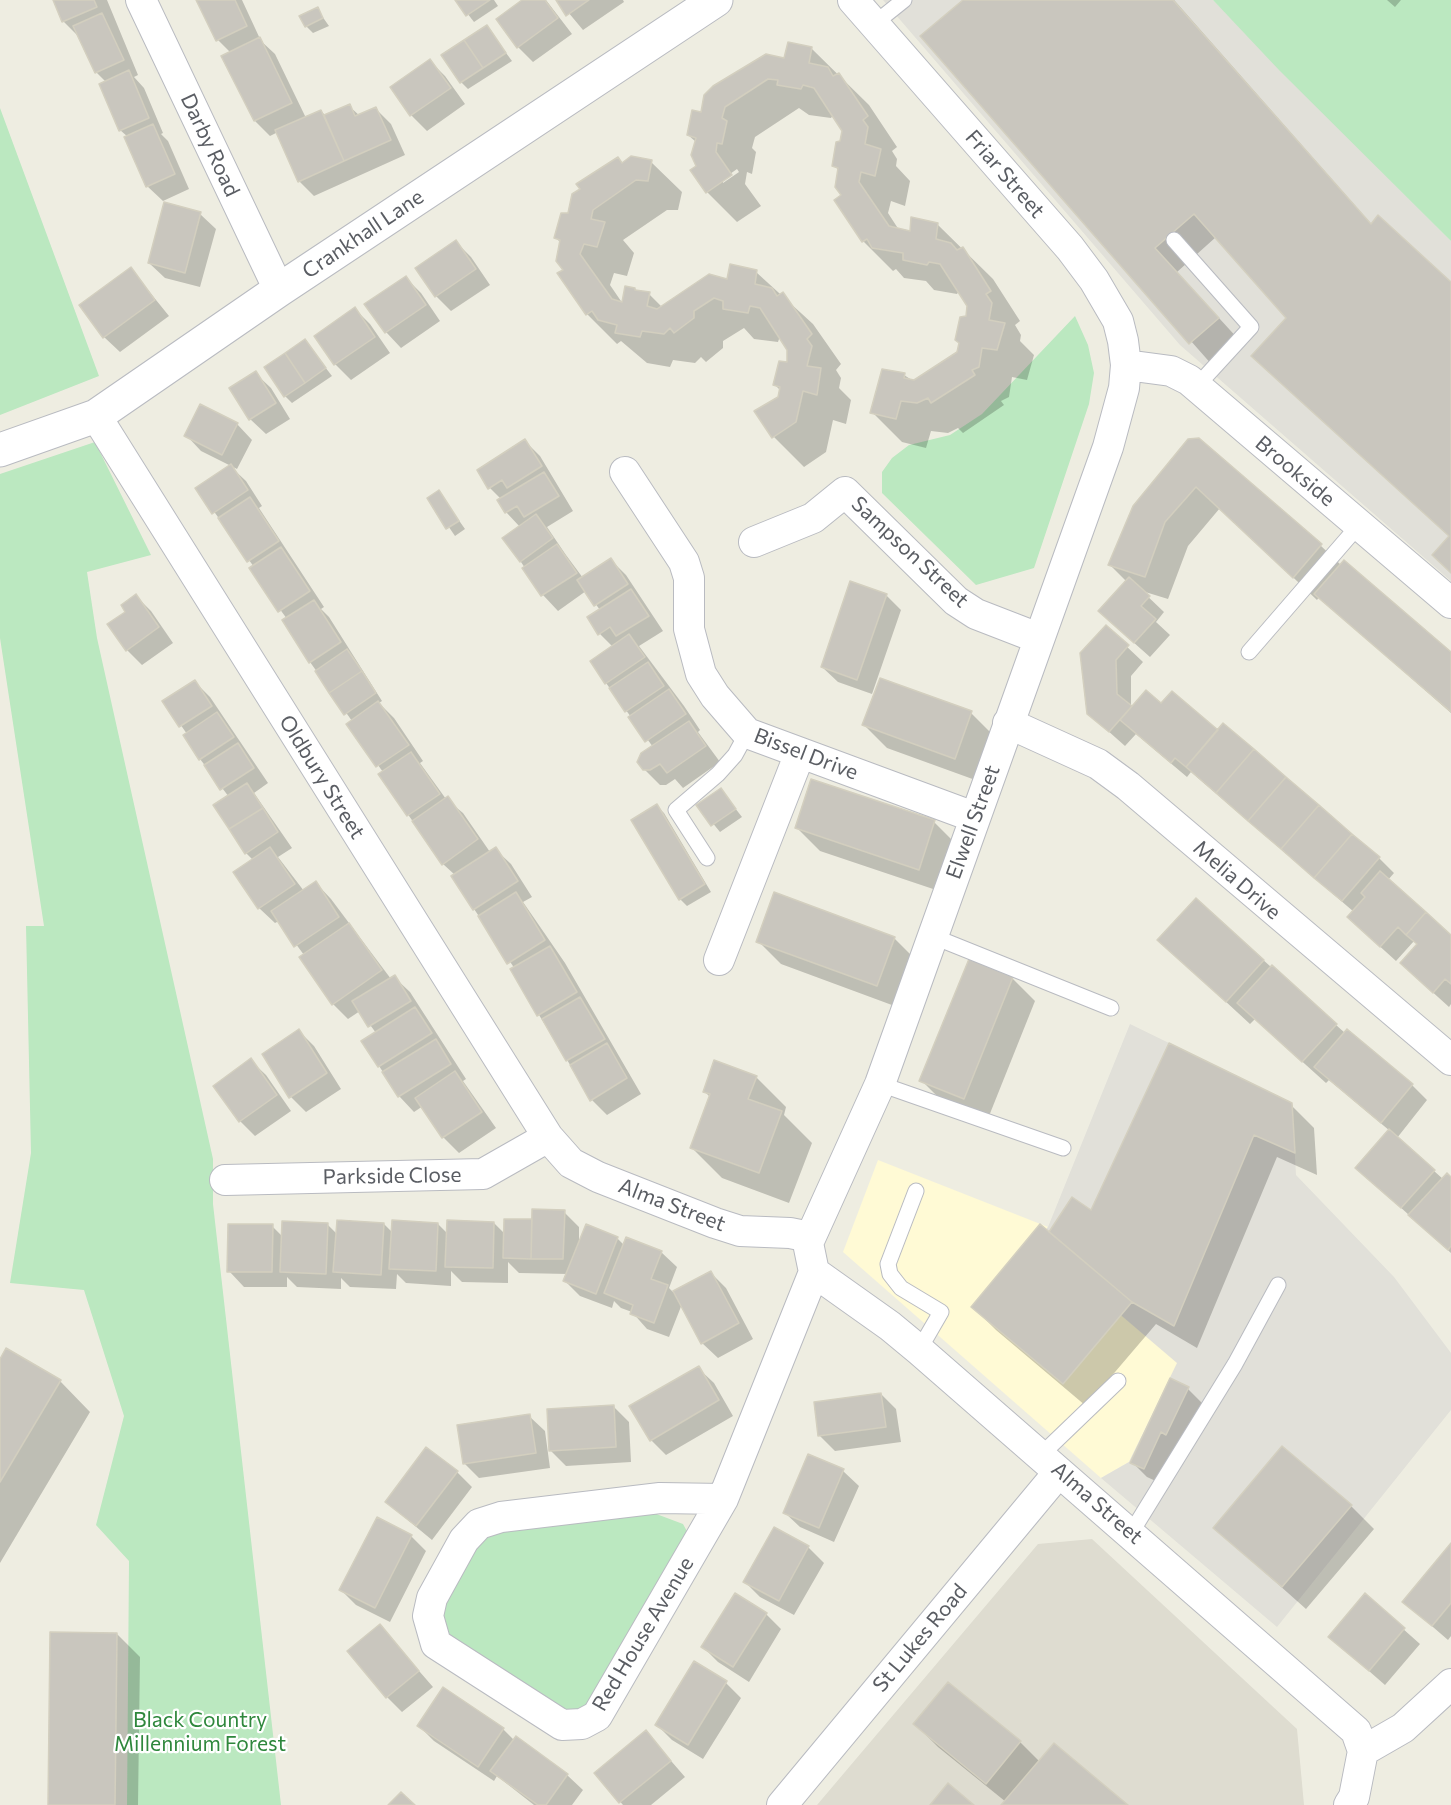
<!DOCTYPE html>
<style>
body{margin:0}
canvas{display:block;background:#eeede1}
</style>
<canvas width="1451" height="1805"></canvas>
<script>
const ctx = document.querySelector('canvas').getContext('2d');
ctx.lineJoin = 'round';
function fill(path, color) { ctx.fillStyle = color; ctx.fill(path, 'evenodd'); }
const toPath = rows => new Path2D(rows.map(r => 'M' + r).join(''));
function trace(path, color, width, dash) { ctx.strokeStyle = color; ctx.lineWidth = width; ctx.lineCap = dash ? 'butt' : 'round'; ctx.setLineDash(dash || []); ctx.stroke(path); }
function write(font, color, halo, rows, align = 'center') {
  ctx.font = font + ' Commissioner,sans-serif'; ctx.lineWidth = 4.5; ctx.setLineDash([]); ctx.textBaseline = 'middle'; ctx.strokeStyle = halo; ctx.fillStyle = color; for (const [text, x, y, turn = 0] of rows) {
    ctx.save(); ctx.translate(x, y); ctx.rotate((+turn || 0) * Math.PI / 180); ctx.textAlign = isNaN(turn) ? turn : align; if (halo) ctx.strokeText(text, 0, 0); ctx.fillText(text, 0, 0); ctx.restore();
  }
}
fill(toPath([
 [878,1160,1048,1227,1036,1242,1178,1363,1129,1462,1101,1478,843,1252]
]), '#fffad5');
fill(toPath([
 [883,0,1213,0,1451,241,1451,581,1180,345],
 [1130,1024,1292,1103,1296,1175,1394,1277,1451,1353,1451,1410,1277,1627,1101,1478,1129,1462,1177,1363,1035,1242,1048,1227]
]), '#e1e0d9');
fill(toPath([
 [1092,1539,1297,1729,1304,1805,817,1805,1038,1544]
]), '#dedcd0');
fill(toPath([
 [1213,0,1451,0,1451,241,1279,70],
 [0,108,99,376,0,415],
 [1075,316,1088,345,1094,373,1089,404,1034,568,976,585,882,493,882,472,892,458,909,445,950,435,982,414],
 [95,442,151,555,87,572,97,638,213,1159,213,1204,281,1805,127,1805,129,1561,96,1525,124,1416,84,1290,10,1283,31,1153,26,926,44,926,0,638,0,474],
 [651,1512,683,1524,689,1535,589,1713,559,1711,459,1644,445,1630,441,1619,455,1573,486,1536,515,1527]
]), '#bbe8c0');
fill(toPath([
 [55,0,107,0,138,75,134,77,144,88,163,133,161,134,168,141,189,189,163,201,147,186,128,137,120,130,106,82,96,72,81,39,63,21],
 [198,0,242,0,261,41,275,54,306,118,321,111,326,116,349,106,360,116,376,109,391,124,405,155,314,196,299,181,278,132,270,136,255,121,231,53,218,40],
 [457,0,494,0,498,6,474,22],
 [525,0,546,0,572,34,533,62,518,47],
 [558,0,623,0,624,2,583,30],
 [965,0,1174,0,1372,225,1451,284,1451,573,1450,537,1253,356,1288,318,1216,237,1177,272,1240,341,1213,366,922,36],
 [1387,0,1401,0,1395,7],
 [317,9,329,26,313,33,306,26],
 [487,27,512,61,468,89,461,82],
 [811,48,869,105,897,147,892,151,897,159,896,166,910,181,905,206,891,201,888,213,899,230,911,233,937,224,993,279,1020,321,1015,325,1021,335,1020,341,1034,355,1027,380,1012,377,1009,397,1001,401,1004,405,963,433,958,428,948,433,931,431,926,448,902,442,872,412,904,375,915,382,958,353,969,306,959,291,957,294,934,290,926,281,904,278,896,269,893,271,863,241,843,195,839,171,834,165,843,131,833,115,831,118,809,115,799,108,755,137,752,148,756,152,752,174,747,172,745,184,761,206,737,222,707,192,698,167,696,142,688,135,702,113,786,60],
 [737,169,739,172,723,183,723,179],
 [430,61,445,76,465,104,427,131,412,116,392,87],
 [618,158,623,164,651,162,682,192,678,210,667,210,623,240,634,253,627,276,614,273,610,285,623,304,634,289,649,294,662,307,756,272,813,324,841,364,836,370,841,378,839,388,851,400,846,424,833,420,826,452,804,467,774,437,756,412,779,398,781,391,775,385,788,363,789,350,780,336,778,342,754,339,744,328,723,341,723,348,706,362,701,357,695,363,673,360,670,367,647,363,621,341,617,344,587,314,566,270,561,243,556,238,569,215],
 [200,214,216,229,200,287,165,278,149,263],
 [456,242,471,257,490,285,451,311,436,296],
 [131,269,169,316,120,352,104,337],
 [406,278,421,293,440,321,401,348,386,332],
 [355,309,370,324,390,353,351,380,335,364,316,336],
 [305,341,332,376,292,403,285,396],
 [255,373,271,388,290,419,266,434,250,419],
 [237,424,252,440,237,469,201,451,186,435],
 [525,441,540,456,573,511,547,527,566,555,583,578,611,560,626,575,663,631,639,646,684,706,700,730,698,732,720,762,683,788,675,779,666,785,660,785,644,769,653,747,606,683,613,647,600,634,600,610,586,591,558,611,543,595,521,562,520,527,506,512,501,499,490,488],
 [1189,441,1320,545,1341,565,1451,654,1451,713,1319,597,1317,600,1220,508,1188,546,1168,599,1142,591,1164,612,1156,622,1170,635,1150,657,1115,626,1127,582,1110,565],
 [230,466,246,481,262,506,259,508,324,607,321,609,329,617,382,701,379,703,394,718,423,761,420,763,446,799,463,813,490,852,495,849,511,864,532,897,523,902,565,963,641,1094,607,1115,592,1100,539,1015,515,969,474,909,455,875,443,864,380,775,383,772,348,724,352,721,310,662,287,619,251,569,254,567,197,488],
 [439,492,465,529,455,536,429,498],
 [886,595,901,610,872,694,838,682,822,667],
 [136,596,151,611,173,643,142,665,127,650,127,612],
 [1106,627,1143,662,1131,676,1131,709,1161,705,1218,732,1379,858,1394,873,1388,880,1451,937,1451,1004,1449,1007,1417,978,1418,945,1414,941,1396,961,1364,932,1354,912,1191,772,1187,777,1136,734,1125,746,1089,714],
 [195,682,210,697,268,783,254,793,292,848,278,857,304,891,316,883,331,899,391,979,394,977,410,992,466,1079,463,1081,496,1128,459,1153,444,1138,423,1106,414,1112,399,1096,379,1066,376,1033,360,1011,348,1019,333,1004,304,955,279,921,275,923,259,908,253,860,246,853,229,797,200,759,187,734,164,701],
 [971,713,994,736,978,781,887,748,864,725],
 [812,781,934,822,957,845,942,892,820,851,797,828],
 [721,790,742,817,720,832,698,805],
 [657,806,664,813,711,892,687,906,680,899],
 [1196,900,1345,1033,1412,1085,1427,1100,1397,1138,1443,1179,1451,1179,1451,1253,1357,1168,1390,1131,1329,1080,1326,1083,1255,1019,1250,1024,1159,940],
 [894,938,917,961,900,1008,781,964,758,941],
 [1012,978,1035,1001,987,1121,944,1103,921,1080],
 [299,1031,314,1046,341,1089,306,1112,291,1097],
 [250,1060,266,1075,291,1111,255,1136,240,1121],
 [756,1077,786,1107,784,1115,812,1143,789,1203,722,1178,692,1148,711,1098,704,1091],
 [1291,1105,1314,1128,1317,1175,1277,1157,1197,1348,1156,1324,1086,1406,996,1330,973,1307,1049,1234],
 [564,1212,579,1227,579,1245,617,1238,624,1245,661,1252,677,1267,669,1288,674,1293,711,1273,726,1288,753,1339,718,1358,702,1343,682,1304,669,1337,647,1329,632,1312,621,1308,614,1301,612,1308,580,1296,565,1281,568,1274,519,1273,508,1262,508,1283,462,1282,451,1271,451,1286,406,1283,397,1274,396,1289,350,1287,341,1278,341,1289,297,1287,287,1277,287,1287,244,1287,229,1271,272,1226,283,1237,327,1224,337,1234,384,1224,393,1233,438,1224,448,1234,494,1223,505,1234,533,1221],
 [0,1362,60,1381,90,1412,0,1563],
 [698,1368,714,1383,733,1416,666,1455,651,1440],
 [1188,1389,1203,1404,1160,1483,1147,1477,1132,1462],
 [881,1394,896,1409,901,1442,835,1451,820,1436],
 [614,1407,629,1422,631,1462,566,1466,550,1450],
 [529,1416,545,1431,550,1468,479,1478,464,1463],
 [809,1456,843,1471,859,1486,834,1542,800,1527,784,1512],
 [457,1472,472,1487,432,1540,386,1502],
 [1351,1506,1374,1529,1306,1609,1215,1528],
 [775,1529,808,1547,824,1563,794,1615,760,1597,745,1582],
 [411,1536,426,1551,390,1622,356,1605,341,1590],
 [1451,1545,1451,1636,1448,1640,1404,1602],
 [1365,1595,1420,1644,1385,1685,1330,1637],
 [766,1614,781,1629,749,1682,718,1662,703,1647],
 [380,1626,433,1687,402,1712,387,1697],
 [117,1634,140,1657,138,1805,50,1805],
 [694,1663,726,1683,741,1698,703,1759,672,1740,657,1725],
 [915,1724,1020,1742,1040,1762,1126,1805,1003,1805,1006,1802,938,1747],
 [419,1726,503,1729,514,1740,567,1775,583,1790,572,1805,534,1805,497,1776,494,1781,434,1741],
 [646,1732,685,1777,651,1805,623,1805,596,1773]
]), '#0003');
const building = toPath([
 [53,0,94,0,97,7,62,22,53,0],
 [196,0,235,0,247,26,216,41,196,0],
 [455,0,490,0,466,16,455,0],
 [522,0,545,0,558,18,517,48,496,19,522,0],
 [556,0,589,0,566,16,556,0],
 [963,0,1173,0,1371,224,1378,215,1451,282,1451,573,1432,555,1449,536,1251,356,1286,318,1194,214,1155,248,1219,318,1189,344,920,36,963,0],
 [318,7,323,18,305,27,299,16,318,7],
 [102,13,124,60,95,73,73,26,102,13],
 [487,25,506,53,483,68,464,40,487,25],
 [260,37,292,103,254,121,221,56,260,37],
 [464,40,483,68,460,83,441,55,464,40],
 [788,42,812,47,809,63,828,67,833,76,839,73,868,116,863,120,868,127,865,144,881,149,875,176,861,172,859,182,889,226,910,231,911,217,938,223,936,239,951,243,957,250,963,247,991,291,986,294,992,303,989,320,1005,323,997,350,982,348,979,367,972,370,975,375,931,403,928,398,917,403,901,401,896,419,870,413,882,369,905,373,904,378,914,380,957,352,959,343,955,340,960,317,966,316,967,306,940,264,929,262,927,265,903,260,903,253,872,248,867,239,862,242,834,200,841,195,835,187,838,168,832,166,836,142,840,141,842,131,814,88,803,85,801,89,777,85,778,80,768,79,725,107,722,118,727,121,722,144,717,143,716,152,732,175,706,193,690,170,696,166,691,155,696,138,687,135,692,110,701,112,704,95,713,86,766,54,784,58,788,42],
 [430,59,451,88,410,116,390,87,430,59],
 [129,70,149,118,119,131,99,84,129,70],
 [350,104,355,116,376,107,391,140,344,161,324,115,350,104],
 [321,110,344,161,298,182,275,130,321,110],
 [153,124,175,174,146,187,124,137,153,124],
 [631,156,652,160,648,181,636,180,593,210,591,219,605,222,597,247,584,244,580,254,612,299,622,302,625,286,635,288,635,290,650,292,647,306,657,309,709,274,727,279,730,264,757,270,755,284,772,288,777,296,783,292,812,334,807,339,812,346,807,366,821,368,817,395,803,391,796,422,772,438,754,411,778,397,780,387,773,385,779,361,787,362,787,350,760,308,750,306,748,313,723,309,723,301,714,298,694,311,694,318,674,333,670,328,664,334,642,331,640,337,615,333,617,325,598,320,592,311,586,315,557,273,563,270,556,261,560,240,554,238,561,213,568,213,572,194,580,189,576,184,618,157,622,163,631,156],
 [164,202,201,212,185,273,148,263,164,202],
 [456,240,476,269,435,297,415,268,456,240],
 [131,267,155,300,103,338,79,305,131,267],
 [406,276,426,305,385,333,364,304,406,276],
 [355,307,375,337,334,365,314,336,355,307],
 [305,339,326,368,305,383,285,353,305,339],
 [285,353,305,383,284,397,264,367,285,353],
 [256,371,276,403,249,420,229,388,256,371],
 [200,404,238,423,222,455,184,436,200,404],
 [1199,438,1322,544,1293,578,1196,487,1165,522,1145,577,1108,565,1133,506,1188,439,1199,438],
 [525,439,542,466,507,488,502,480,488,489,477,470,525,439],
 [231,464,248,490,212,514,195,488,231,464],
 [544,472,559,496,524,517,517,506,505,513,497,500,544,472],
 [439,490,459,521,446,529,427,498,439,490],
 [250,497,279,541,247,562,218,518,250,497],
 [536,514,553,538,520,562,502,538,536,514],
 [557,544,577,573,541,596,522,568,557,544],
 [281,547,310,591,278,612,249,568,281,547],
 [611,558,628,584,594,606,577,580,611,558],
 [1344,560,1451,652,1451,712,1314,594,1344,560],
 [1129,577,1150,596,1141,606,1156,619,1134,643,1098,611,1129,577],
 [850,581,887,594,857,680,821,667,850,581],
 [631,589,649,616,616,636,610,627,598,635,587,617,631,589],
 [136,594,159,627,126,651,107,624,125,612,121,605,136,594],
 [314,600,341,642,309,663,282,620,314,600],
 [1106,625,1129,645,1116,660,1117,694,1132,706,1109,732,1087,714,1080,653,1106,625],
 [629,634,645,657,605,684,590,661,629,634],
 [347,649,362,671,329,693,315,671,347,649],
 [648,662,664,686,625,712,609,688,648,662],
 [362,671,376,693,344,715,329,693,362,671],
 [880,678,972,711,955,759,862,725,880,678],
 [195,680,212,706,179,727,162,701,195,680],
 [669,689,686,714,645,742,628,717,669,689],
 [1146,690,1161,703,1172,691,1218,730,1186,767,1175,758,1171,763,1120,720,1146,690],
 [378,701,409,745,376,767,346,724,378,701],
 [217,712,234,737,199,760,183,735,217,712],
 [689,721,706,746,667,773,660,764,650,770,643,770,637,762,641,753,689,721],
 [1223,723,1254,749,1216,793,1186,767,1223,723],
 [238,743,254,768,220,790,204,765,238,743],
 [1254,749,1286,777,1248,821,1216,793,1254,749],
 [411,752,440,794,407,816,378,774,411,752],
 [1286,777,1319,805,1281,849,1248,821,1286,777],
 [811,779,935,820,919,870,795,828,811,779],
 [247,783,263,808,229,829,213,805,247,783],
 [721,788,736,809,711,826,696,805,721,788],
 [448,796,478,839,442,865,412,821,448,796],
 [657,804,705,884,679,900,631,820,657,804],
 [1319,805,1352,834,1314,878,1281,849,1319,805],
 [263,808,278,832,245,854,229,829,263,808],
 [1352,834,1380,857,1342,901,1314,878,1352,834],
 [270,847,295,884,258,909,233,872,270,847],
 [496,847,518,881,473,910,451,876,496,847],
 [1380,871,1426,912,1406,935,1398,927,1380,947,1347,917,1365,897,1361,893,1380,871],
 [316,881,339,917,294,947,271,911,316,881],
 [516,892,545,940,507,964,478,916,516,892],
 [774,892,895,937,877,986,756,942,774,892],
 [1196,898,1264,960,1226,1002,1157,940,1196,898],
 [1426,912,1451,935,1451,984,1445,979,1433,993,1400,963,1417,944,1406,935,1426,912],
 [349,923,382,970,332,1005,299,957,349,923],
 [550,946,577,992,537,1016,510,969,550,946],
 [969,959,1013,977,964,1099,919,1081,969,959],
 [1272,965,1337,1024,1302,1062,1237,1003,1272,965],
 [395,975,411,1001,368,1027,352,1001,395,975],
 [580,997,605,1039,566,1061,542,1019,580,997],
 [415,1007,432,1033,378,1067,361,1041,415,1007],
 [299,1029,327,1073,289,1098,262,1054,299,1029],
 [1347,1029,1413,1084,1381,1123,1314,1067,1347,1029],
 [436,1039,451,1064,398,1097,382,1072,436,1039],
 [607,1043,627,1078,590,1101,570,1065,607,1043],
 [1169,1043,1292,1103,1295,1153,1254,1135,1174,1326,1132,1302,1049,1232,1072,1197,1091,1210,1169,1043],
 [251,1058,277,1095,239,1122,213,1086,251,1058],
 [714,1060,757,1076,748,1099,782,1111,759,1173,690,1148,710,1094,703,1092,714,1060],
 [455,1071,482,1112,442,1138,415,1098,455,1071],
 [1389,1129,1435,1170,1401,1208,1355,1168,1389,1129],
 [1447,1173,1451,1177,1451,1246,1448,1250,1408,1215,1447,1173],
 [532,1209,565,1210,563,1259,531,1259,532,1209],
 [504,1219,532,1219,531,1259,503,1258,504,1219],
 [337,1220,384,1223,381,1275,333,1272,337,1220],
 [392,1220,438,1223,436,1271,389,1269,392,1220],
 [447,1220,494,1222,493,1268,445,1267,447,1220],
 [282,1221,328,1223,326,1274,280,1272,282,1221],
 [228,1224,273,1224,272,1272,227,1272,228,1224],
 [586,1224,618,1237,596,1294,563,1281,586,1224],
 [1040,1224,1132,1302,1063,1384,971,1307,1040,1224],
 [626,1237,662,1251,651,1279,668,1285,654,1323,630,1314,633,1305,604,1293,626,1237],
 [711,1271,739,1323,701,1344,673,1291,711,1271],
 [6,1348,61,1380,0,1482,0,1359,6,1348],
 [699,1366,719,1400,650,1441,629,1406,699,1366],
 [1170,1378,1189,1387,1166,1435,1161,1432,1144,1469,1130,1463,1170,1378],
 [881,1393,886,1427,818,1436,814,1402,881,1393],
 [614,1405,616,1447,549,1451,547,1409,614,1405],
 [530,1414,536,1453,463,1464,457,1425,530,1414],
 [1282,1446,1352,1505,1282,1587,1213,1528,1282,1446],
 [426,1447,458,1471,416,1526,385,1502,426,1447],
 [808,1454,844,1469,819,1528,783,1513,808,1454],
 [377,1517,412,1535,375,1608,339,1590,377,1517],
 [774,1527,809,1546,779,1601,743,1582,774,1527],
 [1451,1543,1451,1603,1432,1626,1402,1602,1451,1543],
 [735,1593,767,1613,733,1667,701,1647,735,1593],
 [1365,1593,1405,1628,1369,1671,1328,1637,1365,1593],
 [380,1624,419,1671,386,1698,347,1651,380,1624],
 [50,1632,117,1633,115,1805,48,1805,50,1632],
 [694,1661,727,1681,688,1745,655,1725,694,1661],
 [948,1682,1021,1741,986,1784,913,1724,948,1682],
 [443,1687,504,1728,478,1767,417,1726,443,1687],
 [646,1730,671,1761,619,1803,594,1773,646,1730],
 [516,1736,568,1774,546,1805,538,1805,490,1771,516,1736],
 [1054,1743,1128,1805,1001,1805,1054,1743],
 [948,1783,974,1805,930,1805,948,1783],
 [401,1792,415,1805,388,1805,401,1792]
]);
fill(building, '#c9c6be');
trace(building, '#d3cfbf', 1.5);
const service = toPath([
 [874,24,904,0],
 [1174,240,1251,327,1196,387],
 [1249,652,1359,525],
 [707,858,676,810,718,774,735,755,747,733],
 [932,936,1111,1008],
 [880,1084,1063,1148],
 [916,1191,888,1264,890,1274,901,1288,941,1312,919,1350],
 [1042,1454,1118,1381],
 [1131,1533,1235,1364,1278,1285]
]);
const minor = toPath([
 [141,0,279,290],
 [1126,365,1171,371,1189,380,1451,603],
 [96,416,548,1137,571,1163,598,1177,715,1223,740,1231,790,1233,810,1237],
 [625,472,684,562,689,578,689,629,701,674,715,696,747,733,974,817],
 [754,542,813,518,845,492,956,601,976,614,1038,638],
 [1008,723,1098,764,1128,786,1451,1060],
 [719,960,800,753],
 [225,1180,483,1174,548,1137],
 [814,1272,808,1243,880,1084,1108,447,1124,388,1126,365,1123,341,1118,321,1094,280,1070,248,853,0],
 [814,1272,890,1326,919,1350,1356,1731,1363,1751,1354,1797,1349,1805],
 [723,1499,660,1498,501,1517,479,1524,464,1540,432,1598,428,1616,436,1644,562,1725,582,1724,597,1716,723,1499,814,1272],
 [1363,1751,1403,1728,1451,1684],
 [782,1805,1059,1472]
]);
const tertiary = toPath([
 [0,450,96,416,279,290,716,0]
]);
trace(service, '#b9bbc1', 17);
trace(minor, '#b9bbc1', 32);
trace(tertiary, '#b9bbc1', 35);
trace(service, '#fff', 15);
trace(minor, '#fff', 30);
trace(tertiary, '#fff', 33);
write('21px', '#5a5d63', '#fff', [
 ["Darby Road",210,145,65],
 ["Friar Street",1005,174,49],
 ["Crankhall Lane",363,234,-34],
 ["Brookside",1295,471,40],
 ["Sampson Street",910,552,43],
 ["Bissel Drive",806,754,21],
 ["Oldbury Street",322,777,58],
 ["Elwell Street",973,822,-70],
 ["Melia Drive",1237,880,41],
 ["Parkside Close",392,1176,-1],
 ["Alma Street",672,1205,21],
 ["Alma Street",1097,1503,41],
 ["Red House Avenue",643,1634,-59],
 ["St Lukes Road",920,1638,-50]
]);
write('21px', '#2e873c', '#fff', [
 ["Black Country",200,1720],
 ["Millennium Forest",200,1744]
]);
</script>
